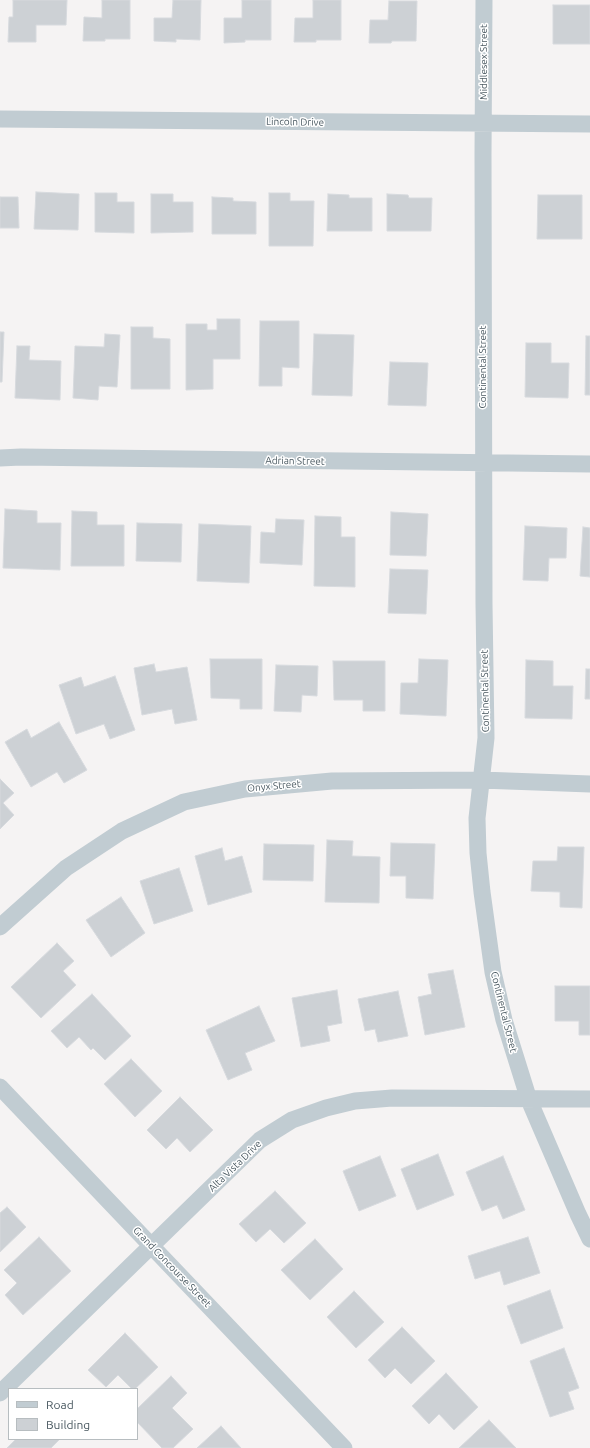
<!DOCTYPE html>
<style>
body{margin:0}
#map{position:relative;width:590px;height:1448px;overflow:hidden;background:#f5f3f3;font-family:Ubuntu,sans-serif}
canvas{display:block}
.legend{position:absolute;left:8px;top:1388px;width:130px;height:52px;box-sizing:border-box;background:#fff;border:1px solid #b7bdc0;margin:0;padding:5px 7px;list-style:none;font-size:12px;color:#4a5961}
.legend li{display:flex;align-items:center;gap:8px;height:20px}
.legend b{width:20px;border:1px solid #b7bdc0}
</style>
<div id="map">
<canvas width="590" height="1448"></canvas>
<ul class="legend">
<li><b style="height:5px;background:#c1ccd2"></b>Road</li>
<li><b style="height:11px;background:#cdd1d5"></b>Building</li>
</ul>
</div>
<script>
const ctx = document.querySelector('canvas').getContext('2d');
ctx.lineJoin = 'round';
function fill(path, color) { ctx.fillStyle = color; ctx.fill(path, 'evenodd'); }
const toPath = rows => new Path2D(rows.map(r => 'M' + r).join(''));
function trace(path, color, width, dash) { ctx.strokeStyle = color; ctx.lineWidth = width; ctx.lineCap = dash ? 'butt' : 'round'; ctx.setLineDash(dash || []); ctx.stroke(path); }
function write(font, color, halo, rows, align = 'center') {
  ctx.font = font + ' Ubuntu,sans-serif'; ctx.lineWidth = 3; ctx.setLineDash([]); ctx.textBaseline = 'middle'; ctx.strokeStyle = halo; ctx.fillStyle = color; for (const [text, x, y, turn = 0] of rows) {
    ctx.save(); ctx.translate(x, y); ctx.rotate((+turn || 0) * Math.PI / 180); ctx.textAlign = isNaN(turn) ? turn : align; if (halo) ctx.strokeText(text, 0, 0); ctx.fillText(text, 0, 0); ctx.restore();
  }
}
const building = toPath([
 [13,0,67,0,66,25,36,25,36,42,8,42,9,17,13,17,13,0],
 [102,0,130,0,130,39,105,39,105,41,83,41,84,17,102,18,102,0],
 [173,0,201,0,200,40,176,39,176,42,154,41,154,18,172,18,173,0],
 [242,0,271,0,271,40,245,40,245,42,224,43,224,18,242,18,242,0],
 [313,0,341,0,341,40,316,40,316,42,294,42,295,18,313,18,313,0],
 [389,1,417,1,416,41,392,41,391,43,369,43,370,20,388,20,389,1],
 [553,5,590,5,590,44,553,44,553,5],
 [36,192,79,194,78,230,34,229,36,192],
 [95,193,117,193,117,202,134,202,134,233,95,232,95,193],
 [269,193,290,193,290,201,314,201,313,246,269,246,269,193],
 [151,194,173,194,173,202,193,202,193,232,151,233,151,194],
 [328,194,349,195,349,198,372,198,372,231,327,231,328,194],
 [387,194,408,195,409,198,432,198,431,231,387,231,387,194],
 [538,195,582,195,582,239,537,239,538,195],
 [0,197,18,197,19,228,0,228,0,197],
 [212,197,233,198,233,201,256,202,256,234,212,234,212,197],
 [217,319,240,319,240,359,213,359,213,389,186,390,186,324,207,324,207,330,217,330,217,319],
 [260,321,299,321,299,368,282,367,282,386,259,386,260,321],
 [131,327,153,327,153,338,170,339,170,389,131,389,131,327],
 [0,332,4,332,2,382,0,382,0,332],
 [105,334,120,335,117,387,99,386,98,400,73,398,75,346,104,347,105,334],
 [314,334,354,335,352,396,312,395,314,334],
 [586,336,590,336,590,395,585,395,586,336],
 [526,343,551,343,551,363,569,363,568,398,525,397,526,343],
 [17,346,30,346,29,360,61,361,60,400,15,398,17,346],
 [390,362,428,363,426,406,388,405,390,362],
 [5,509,37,511,37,523,61,523,60,570,3,568,5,509],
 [72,511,97,512,97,525,124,525,124,566,71,566,72,511],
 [391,512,428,514,426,556,390,555,391,512],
 [315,516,341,517,341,537,355,537,355,587,314,586,315,516],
 [276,519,304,520,302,565,260,563,261,532,275,533,276,519],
 [137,523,182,524,181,562,136,561,137,523],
 [199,524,251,526,249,583,197,581,199,524],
 [525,526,567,528,566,558,549,558,548,581,523,580,525,526],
 [583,527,590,528,590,577,580,576,583,527],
 [390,569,428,570,426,614,388,613,390,569],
 [210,659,262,659,262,709,240,709,240,699,211,698,210,659],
 [419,659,448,660,446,716,400,714,401,683,418,683,419,659],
 [526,660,553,661,553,686,573,686,572,719,525,718,526,660],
 [333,661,385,661,385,711,363,711,363,700,334,700,333,661],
 [154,664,156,672,187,667,197,720,175,724,172,709,142,715,134,668,154,664],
 [276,665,318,666,317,696,302,695,301,712,274,711,276,665],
 [586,669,590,669,590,699,585,699,586,669],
 [115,676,135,730,110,739,104,724,76,734,59,685,81,677,84,687,115,676],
 [59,722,87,770,64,783,57,772,31,787,5,742,27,729,31,738,59,722],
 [0,779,14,793,3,803,14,815,0,829,0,779],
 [327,840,353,841,352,856,380,857,379,903,325,902,327,840],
 [391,843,435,844,433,899,406,898,406,876,390,876,391,843],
 [264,844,314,845,313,881,263,880,264,844],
 [558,847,584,847,582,908,560,907,560,892,531,891,533,861,557,861,558,847],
 [222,848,225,861,242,856,252,892,208,905,195,856,222,848],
 [179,868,193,911,154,924,140,881,179,868],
 [121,897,145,933,111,957,86,920,121,897],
 [57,943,74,961,63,971,76,985,41,1018,11,987,57,943],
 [453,970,465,1027,425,1035,418,997,432,994,428,974,453,970],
 [555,986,590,986,590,1035,579,1035,579,1021,555,1021,555,986],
 [337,990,342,1023,327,1026,330,1041,301,1047,292,998,337,990],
 [398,991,408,1036,378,1042,375,1029,365,1031,358,999,398,991],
 [92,994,131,1036,105,1060,93,1048,91,1050,79,1037,67,1048,51,1031,92,994],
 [259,1006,275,1041,245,1053,252,1070,228,1080,206,1030,259,1006],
 [131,1059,162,1091,135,1117,104,1084,131,1059],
 [180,1097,213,1130,190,1152,177,1138,166,1149,147,1130,180,1097],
 [438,1154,454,1195,417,1210,401,1169,438,1154],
 [380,1156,396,1196,359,1211,343,1171,380,1156],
 [503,1156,525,1210,503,1219,497,1205,482,1211,466,1172,503,1156],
 [275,1191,306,1223,284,1243,270,1229,256,1242,239,1224,275,1191],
 [7,1207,26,1227,0,1252,0,1213,7,1207],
 [39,1237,71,1271,23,1315,5,1295,17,1283,4,1270,39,1237],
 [528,1237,540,1273,504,1285,500,1271,475,1279,468,1256,528,1237],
 [315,1239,343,1269,310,1300,281,1270,315,1239],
 [550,1290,563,1328,521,1344,507,1306,550,1290],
 [354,1291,384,1322,356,1348,327,1317,354,1291],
 [402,1327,435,1361,411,1384,395,1368,385,1378,368,1360,402,1327],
 [125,1333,158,1367,135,1389,132,1389,118,1375,106,1387,88,1370,125,1333],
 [564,1348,579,1388,568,1392,574,1409,550,1417,530,1361,564,1348],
 [446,1373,478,1407,454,1430,439,1414,429,1424,412,1406,446,1373],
 [171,1376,187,1393,172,1408,193,1429,173,1448,162,1448,137,1422,137,1409,171,1376],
 [489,1420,516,1448,459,1448,489,1420],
 [221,1426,241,1448,197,1448,221,1426],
 [16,1439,60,1439,51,1448,7,1448,16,1439]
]);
fill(building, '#cdd1d5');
trace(building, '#d7dade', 1);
trace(toPath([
 [484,0,483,154,484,604,486,738,477,818,478,853,482,892,493,972,504,1020,529,1100,578,1214,590,1239],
 [0,119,590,124],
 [0,458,21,457,590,464],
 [0,927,66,868,122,831,184,802,245,789,332,781,481,780,590,784],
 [0,1087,344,1448],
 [0,1393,260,1140,292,1120,326,1108,355,1101,392,1098,590,1099]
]), '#c1ccd2', 17);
write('10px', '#4a5961', '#fff', [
 ["Middlesex Street",484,62,-90],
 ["Lincoln Drive",295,122,1],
 ["Continental Street",483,367,-90],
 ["Adrian Street",295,461,1],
 ["Continental Street",485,691,-91],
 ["Onyx Street",274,786,-5],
 ["Continental Street",504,1012,76],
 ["Alta Vista Drive",235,1166,-44],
 ["Grand Concourse Street",172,1267,46]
]);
</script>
